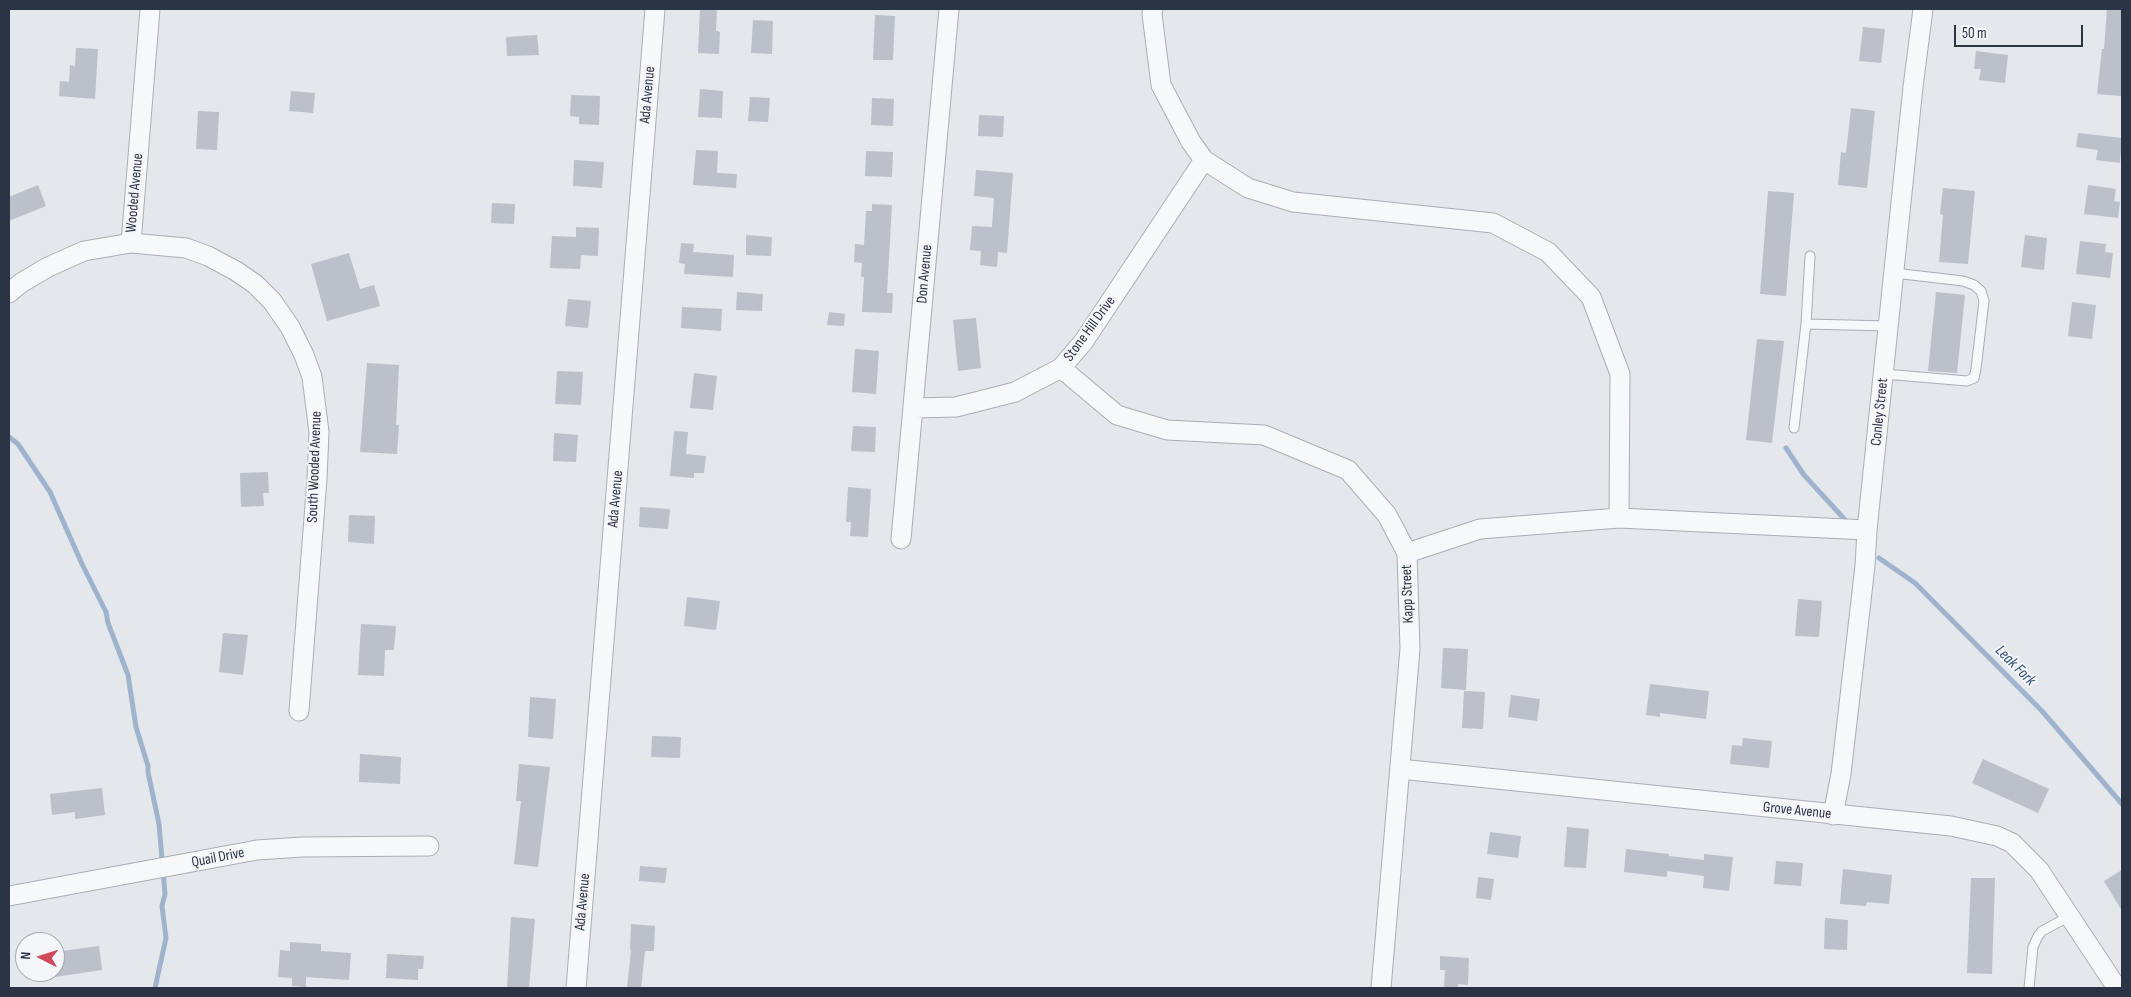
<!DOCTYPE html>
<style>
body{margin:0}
#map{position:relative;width:2131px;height:997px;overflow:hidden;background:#e4e7ec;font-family:"Sofia Sans Condensed",sans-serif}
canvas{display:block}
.frame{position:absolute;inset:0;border:10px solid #2b3445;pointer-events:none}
.north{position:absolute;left:15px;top:932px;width:50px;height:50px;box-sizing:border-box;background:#f4f6f9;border:1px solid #a4a8b1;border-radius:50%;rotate:275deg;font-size:14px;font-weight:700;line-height:20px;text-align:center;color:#2b3445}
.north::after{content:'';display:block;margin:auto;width:18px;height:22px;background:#d1495b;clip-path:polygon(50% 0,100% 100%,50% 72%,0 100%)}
.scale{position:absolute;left:1954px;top:25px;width:129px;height:22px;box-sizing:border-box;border:2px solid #2b3445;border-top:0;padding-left:6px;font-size:15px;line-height:18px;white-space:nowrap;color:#2b3445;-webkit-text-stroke:4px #f4f6f9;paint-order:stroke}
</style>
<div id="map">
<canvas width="2131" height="997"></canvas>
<div class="frame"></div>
<div class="north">N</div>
<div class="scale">50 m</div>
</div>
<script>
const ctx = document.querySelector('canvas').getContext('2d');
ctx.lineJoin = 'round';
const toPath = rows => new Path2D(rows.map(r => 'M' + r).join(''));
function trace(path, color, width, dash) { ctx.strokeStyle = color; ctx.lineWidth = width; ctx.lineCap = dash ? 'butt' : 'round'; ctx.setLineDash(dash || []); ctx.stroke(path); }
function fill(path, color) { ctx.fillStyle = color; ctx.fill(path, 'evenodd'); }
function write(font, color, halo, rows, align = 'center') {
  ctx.font = font + ' "Sofia Sans Condensed",sans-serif'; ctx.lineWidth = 4; ctx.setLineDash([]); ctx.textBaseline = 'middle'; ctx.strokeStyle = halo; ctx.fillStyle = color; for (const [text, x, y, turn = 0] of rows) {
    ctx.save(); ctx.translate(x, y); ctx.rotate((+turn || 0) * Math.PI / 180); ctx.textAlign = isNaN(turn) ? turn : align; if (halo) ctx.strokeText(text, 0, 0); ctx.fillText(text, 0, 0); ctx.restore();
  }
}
trace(toPath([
 [9,437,18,444,50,492,82,564,106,612,108,623,128,675,136,727,148,766,148,772,159,824,165,894,162,906,166,938,155,988],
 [1786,448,1804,475,1848,523],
 [1879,558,1915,583,2042,711,2122,804]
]), '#9fb4cc', 5);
fill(toPath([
 [700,9,717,9,716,31,720,32,719,54,698,53],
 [2107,9,2122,9,2121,96,2097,94,2102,49,2104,49],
 [875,15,895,16,893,60,873,60],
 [753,20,773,21,772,54,751,53],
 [1863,27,1885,29,1881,63,1859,61],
 [537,35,539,55,507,56,506,37],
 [76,48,98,49,95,99,59,96,60,81,69,82,70,65,75,66],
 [1976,51,2008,55,2005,83,1979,80,1981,69,1974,69],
 [700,89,723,91,722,118,698,117],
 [291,91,315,93,313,113,289,111],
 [571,95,600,96,599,125,579,124,579,117,570,116],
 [750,97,770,98,768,122,748,121],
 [872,98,894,99,893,126,871,125],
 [1851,108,1875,111,1867,188,1838,185,1841,152,1846,153],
 [198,111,219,112,217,150,196,149],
 [979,115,1004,116,1003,137,978,136],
 [2078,133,2122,138,2120,163,2096,160,2098,150,2076,147],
 [696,150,718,151,717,173,737,174,736,188,693,185],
 [866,151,893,152,892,177,865,176],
 [574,160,604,162,602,188,573,186],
 [976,170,1013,173,1007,253,998,252,997,267,980,265,981,251,970,250,972,226,992,227,994,198,974,196],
 [38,185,46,206,9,221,9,197],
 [2088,185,2116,189,2114,201,2120,202,2118,218,2084,214],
 [1943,188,1975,191,1968,264,1939,262,1943,215,1940,214],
 [1768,191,1794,193,1786,296,1760,294],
 [492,203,515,204,514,224,491,223],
 [872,204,892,205,887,293,893,293,892,313,862,312,864,277,861,277,862,263,854,262,855,244,864,245,866,211,872,211],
 [576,227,599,228,598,256,581,255,580,269,550,268,552,236,576,237],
 [746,235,772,237,771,256,746,255],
 [2025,235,2047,238,2044,270,2021,267],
 [2080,241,2106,244,2105,252,2113,253,2110,278,2076,274],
 [681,243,694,244,693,252,734,255,733,277,684,274,685,264,679,263],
 [349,253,360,289,374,285,380,306,327,321,311,264],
 [737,292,763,294,762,311,736,310],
 [1936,292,1965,295,1957,373,1928,371],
 [568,299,591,301,588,328,565,326],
 [2072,302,2096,305,2092,339,2068,336],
 [682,307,722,309,721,331,681,328],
 [829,312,845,314,844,326,827,325],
 [976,318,981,368,958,371,953,320],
 [1757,339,1784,341,1772,443,1746,440],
 [855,349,879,351,876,394,852,392],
 [367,363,399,365,396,425,399,425,397,454,360,452],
 [557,371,583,372,581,405,555,404],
 [694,373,717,376,713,410,690,408],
 [853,426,876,427,875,452,851,451],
 [674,431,688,432,686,454,706,456,704,473,694,473,694,478,670,476],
 [554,433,578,435,576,462,553,461],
 [268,472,269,493,263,493,264,506,241,507,240,473],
 [848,487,871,489,868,537,850,536,851,522,846,522],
 [640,507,670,509,668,529,639,527],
 [349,515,375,516,374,544,348,542],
 [687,597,720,601,716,630,684,626],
 [1798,599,1822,601,1819,637,1795,636],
 [361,624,396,626,394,650,385,650,384,676,358,675],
 [223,633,248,635,243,675,219,672],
 [1443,648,1468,649,1466,690,1441,688],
 [1650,684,1709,691,1706,719,1660,713,1660,717,1646,715],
 [1464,691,1485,692,1483,729,1462,728],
 [1511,695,1540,699,1537,721,1508,717],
 [530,697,556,699,553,739,528,737],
 [652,736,681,737,680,758,651,757],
 [1743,738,1772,741,1769,768,1730,764,1732,745,1742,746],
 [360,754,401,757,400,784,359,782],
 [1983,759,2049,789,2038,813,1972,783],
 [519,764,550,767,538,867,514,864,521,801,516,801],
 [102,788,105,815,75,819,75,812,52,815,50,794],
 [1567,827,1589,829,1586,868,1564,867],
 [1490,832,1521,836,1518,858,1487,854],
 [1626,849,1669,854,1669,856,1704,860,1704,854,1733,857,1729,891,1703,888,1704,876,1667,871,1667,877,1624,872],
 [1776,861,1803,863,1801,886,1774,884],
 [640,866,667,868,665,883,639,881],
 [1843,869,1892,875,1889,904,1867,902,1866,906,1840,904],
 [2122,870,2122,911,2104,881],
 [1478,877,1494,879,1491,900,1476,898],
 [1971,878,1995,878,1992,974,1967,973],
 [511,917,535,919,529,988,507,988],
 [1825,918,1848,920,1847,950,1824,949],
 [631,924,655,926,654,951,645,951,641,988,627,988,631,950,630,950],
 [290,942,321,944,321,951,351,953,349,980,306,977,306,987,292,986,292,978,278,977,280,950,290,951],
 [99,946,102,970,55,977,55,952],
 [387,954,424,956,423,969,418,969,418,980,386,978],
 [1440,956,1469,958,1468,985,1458,984,1458,988,1444,988,1445,970,1440,970]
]), '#bbc0ca');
const service = toPath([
 [1810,256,1806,324,1889,326],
 [1884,374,1967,381,1974,378,1976,369,1984,301,1981,291,1974,285,1963,281,1894,273],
 [1794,428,1806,324],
 [2029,988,2033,947,2038,936,2042,931,2070,916]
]);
const minor = toPath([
 [1153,9,1152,14,1161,85,1191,142,1204,160,1248,188,1293,202,1493,223,1548,252,1591,297,1620,374,1619,518],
 [131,243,150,9],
 [9,293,21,283,48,267,84,251,131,243,186,248,208,256,236,271,255,284,272,301,290,327,304,355,312,377,319,432,317,479,299,711],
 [1061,368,1117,415,1167,430,1264,435,1348,470,1387,515,1407,553,1410,649,1381,988],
 [914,408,956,407,1015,392,1061,368,1084,341,1204,160],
 [901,539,949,9],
 [1407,553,1480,529,1619,518,1867,530],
 [1400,769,1951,826,1997,836,2012,843,2039,870,2117,988],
 [1833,815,1841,774,1865,566,1867,530,1913,87,1923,9],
 [9,896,257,850,302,847,429,846],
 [576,988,655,9]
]);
trace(service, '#a9aeb7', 11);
trace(minor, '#a9aeb7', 21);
trace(service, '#f7f8fa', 9);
trace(minor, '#f7f8fa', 19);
write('15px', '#2b3445', '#f4f6f9', [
 ["Ada Avenue",648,95,-85],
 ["Wooded Avenue",135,193,-85],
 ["Don Avenue",925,274,-85],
 ["Stone Hill Drive",1090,329,-54],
 ["Conley Street",1880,412,-84],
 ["South Wooded Avenue",315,467,-88],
 ["Ada Avenue",616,499,-85],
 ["Kapp Street",1408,594,-92],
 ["Grove Avenue",1797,811,6],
 ["Quail Drive",218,858,-11],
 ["Ada Avenue",583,902,-85]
]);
write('italic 16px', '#34527a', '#f4f6f9', [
 ["Leak Fork",2015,666,45]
]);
</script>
